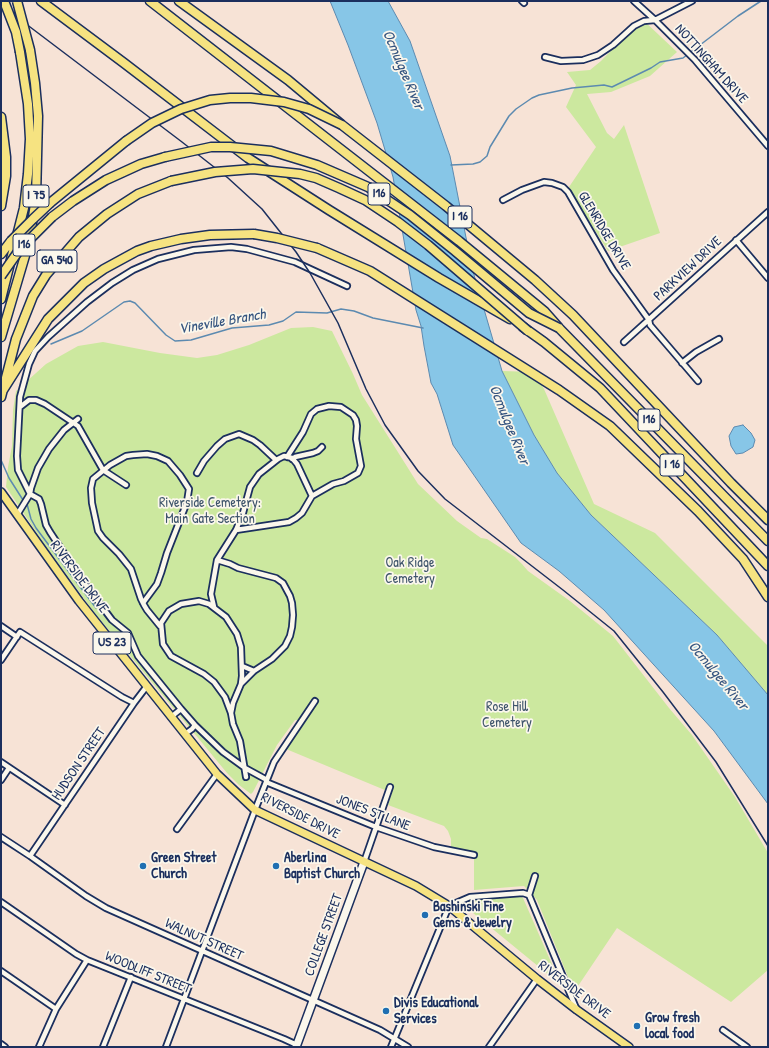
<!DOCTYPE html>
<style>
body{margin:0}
#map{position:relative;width:769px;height:1048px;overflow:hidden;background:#f7e3d6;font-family:"Patrick Hand",sans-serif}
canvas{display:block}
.frame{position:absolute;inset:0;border:2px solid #1b2f5e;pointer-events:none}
</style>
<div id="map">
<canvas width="769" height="1048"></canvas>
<div class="frame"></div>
</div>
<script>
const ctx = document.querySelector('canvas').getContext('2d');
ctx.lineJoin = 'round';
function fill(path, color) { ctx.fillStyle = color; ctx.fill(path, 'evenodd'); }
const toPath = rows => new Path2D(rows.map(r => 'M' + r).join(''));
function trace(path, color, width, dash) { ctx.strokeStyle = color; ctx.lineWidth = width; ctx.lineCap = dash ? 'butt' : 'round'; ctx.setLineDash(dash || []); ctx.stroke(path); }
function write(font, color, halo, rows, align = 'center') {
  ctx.font = font + ' "Patrick Hand",sans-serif'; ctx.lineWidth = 3.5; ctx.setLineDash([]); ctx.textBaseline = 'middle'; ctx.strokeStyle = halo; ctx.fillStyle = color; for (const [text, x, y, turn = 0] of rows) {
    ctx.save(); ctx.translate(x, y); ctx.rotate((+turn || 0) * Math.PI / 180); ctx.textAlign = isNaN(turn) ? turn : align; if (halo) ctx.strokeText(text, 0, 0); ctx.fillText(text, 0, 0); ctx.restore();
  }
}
fill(toPath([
 [642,19,677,52,650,76,611,92,587,94,607,133,614,139,624,125,660,233,608,251,575,199,569,187,596,147,566,107,576,85,567,72,590,70,601,61],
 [313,327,332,331,353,374,362,395,418,484,457,521,481,538,487,539,515,557,522,564,528,571,570,601,613,636,669,708,692,735,735,797,768,853,768,970,731,1002,617,928,574,992,537,900,530,892,524,886,474,890,474,855,451,848,451,839,448,831,444,826,388,805,392,793,286,749,304,721,295,720,277,745,253,792,251,794,239,785,227,773,93,611,45,545,6,487,8,467,12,446,13,410,16,391,46,364,78,346,103,342,160,353,197,358,217,355,249,345,291,328],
 [502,371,534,372,544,389,594,504,655,533,768,646,768,695,717,635,591,515,557,473,534,435],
 [521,896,523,898,558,978,555,980,467,908,466,905,471,900]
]), '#cce89f');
const water = toPath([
 [330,1,388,1,410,41,450,156,472,268,502,371,534,435,557,473,591,515,717,635,768,695,768,804,714,731,604,610,559,571,521,543,453,445,437,394,431,383,424,346,421,326,416,310,393,177,377,123,348,45,330,1],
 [743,425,751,433,755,440,753,447,743,453,736,454,731,446,729,436,734,427,743,425]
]);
fill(water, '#87c6e7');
trace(water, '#5c8ab0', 1);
trace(toPath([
 [451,165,473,164,480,162,487,156,490,147,509,116,516,109,532,98,539,95,572,88,604,85,612,87,651,68,660,62,683,58,738,16,761,1],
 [51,344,82,331,124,302,130,301,135,303,166,335,175,341,191,340,232,328,269,325,283,321,296,312,327,313,341,309,354,311,373,318,423,328],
 [1,460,9,478,23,500],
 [27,504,31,519,36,528,96,608]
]), '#5c8ab0', 1.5);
const street = toPath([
 [522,1,524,3],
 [634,1,655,20,695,60,768,146],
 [545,57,561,61,583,60,598,55,613,45,634,26,644,21,655,20,692,1],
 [503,200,522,190,544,182,552,183,563,187,568,192,613,270,649,320,650,325,698,381],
 [736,240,768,278],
 [624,342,768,212],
 [682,363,696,352,719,339],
 [20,407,29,400,36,400,45,404,78,426,103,470,126,485],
 [78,419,64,430,49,449,38,468,31,488,30,494,39,499,41,504,46,525,50,532,79,576,112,620,128,633,138,656,181,709,195,725,223,752,245,768,267,780],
 [292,459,295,457,313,453,318,451,322,447],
 [197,473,204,461,217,446,225,439,239,434,253,440,260,445,276,460],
 [17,515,30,494,18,470,17,456,20,397,29,364,35,351,48,337,87,302,112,283,133,270,158,259,194,250,231,247,247,249,295,262,347,286],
 [236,530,289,522,296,518,302,513,312,496,333,484,344,481,358,473,361,466,356,439,357,426,356,420,353,415,341,407,329,406,317,409,311,414,303,432,287,457],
 [217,560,230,564,238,568,276,578,283,583,290,596,292,603,293,615,292,627,290,636,285,646,272,659,254,671,241,684],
 [143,603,157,584,161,573,167,553,187,502,189,489,180,475,168,461,157,456,147,454,133,455,126,456,110,465,93,479,91,488,92,503,98,531,103,538,119,554,131,569,141,599,144,605,147,610,160,626],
 [214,607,211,594,217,560,236,530,243,513,250,487,259,474,278,459,284,456,292,458,297,464,312,496],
 [1,626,17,637],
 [1,660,20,632,122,697,134,703],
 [242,666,254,671],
 [231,713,233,703,241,684,242,676,241,647,237,634,226,617,209,604,199,601,181,604,169,611,161,623,163,644,171,656,204,674,214,682,225,697,231,713,233,724,240,741,246,777],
 [171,717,181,709],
 [185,734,192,729,195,725],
 [1,762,65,805],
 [1,780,9,768],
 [266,782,376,827,434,847,474,855],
 [177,829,217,774],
 [1,837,30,856,86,896,106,908,380,1030,408,1047],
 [30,856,134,703,147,686],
 [364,862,390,787],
 [529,895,535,876],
 [1,902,76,954,87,960,284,1039,297,1045],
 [1,971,56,1009],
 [723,1030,747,1047],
 [1,1044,5,1047],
 [39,1047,56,1009,87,960],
 [103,1047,131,977],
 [166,1047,255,810,274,762,315,701],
 [391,1047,449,906,470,897,523,893,529,895,576,1008],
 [489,1047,537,979]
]);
const secondary = toPath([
 [296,1047,364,862]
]);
const primary = toPath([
 [1,492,79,601,217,774,255,810,416,886,449,906,537,979,577,1010,629,1047]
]);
const highway = toPath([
 [41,1,124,63,248,158,329,210,439,278,510,319],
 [150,1,459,241,544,311,559,328,768,541],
 [179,1,288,80,342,125,446,206,535,280,573,315,731,483,768,520],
 [1,117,6,157,6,176,1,206],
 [50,203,126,141],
 [52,217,73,201,106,180,141,164,165,157],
 [317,248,370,271,559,390,610,426,698,511,743,559,768,597],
 [1,254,11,241],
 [1,299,24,208,28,174,30,139,28,104,20,52],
 [523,327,544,342,600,388,768,566],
 [1,337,29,242,36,198,38,116,35,83,30,50],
 [3,390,48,319,84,283,104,269,137,251,151,246,181,239,210,235,254,234],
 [1,397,16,339,33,296,46,275,79,237,107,214,138,194,171,181]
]);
trace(street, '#1b2f5e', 8);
trace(secondary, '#1b2f5e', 10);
trace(primary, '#1b2f5e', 10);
trace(highway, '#1b2f5e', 11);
trace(street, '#fbf7ec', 4.5);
trace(secondary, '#fbf7ec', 7);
trace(primary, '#f6e381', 7);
trace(highway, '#f6e381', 8);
trace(toPath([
 [1,5,182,142,228,178,262,209,296,252,310,273,338,323,366,389,385,425,418,471,445,499,563,590,614,631,663,692,716,762,768,846]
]), '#1b2f5e', 1.5);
const highwayBridge = toPath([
 [4,1,16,32,20,52],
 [17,1,30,50],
 [126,141,152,123,181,109,210,100,230,98,251,98,284,102,309,109,342,125],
 [165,157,211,147,230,147,271,151,317,165,368,187,410,215,455,251,529,313,559,328],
 [171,181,215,172,253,169,300,174,316,178,339,188,365,200,398,222,428,245,528,331],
 [254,234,277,238,317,248],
 [11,241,33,219,50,203],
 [1,276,20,249,52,217]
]);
trace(highwayBridge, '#1b2f5e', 11, []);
trace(highwayBridge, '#f6e381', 8);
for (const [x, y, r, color] of [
 [143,866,4,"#1f6fb2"],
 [276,866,4,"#1f6fb2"],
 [425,915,4,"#1f6fb2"],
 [386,1011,4,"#1f6fb2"],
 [637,1026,4,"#1f6fb2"]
]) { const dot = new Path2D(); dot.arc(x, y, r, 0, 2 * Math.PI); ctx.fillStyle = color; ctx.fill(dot); trace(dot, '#fbf7ec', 1.5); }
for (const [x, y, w] of [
 [379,194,22],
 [36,196,26],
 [460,217,24],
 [24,245,22],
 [57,261,40],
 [649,420,22],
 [672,465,24],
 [112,643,38]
]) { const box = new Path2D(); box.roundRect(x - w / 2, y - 11, w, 22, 3); ctx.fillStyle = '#fbf7ec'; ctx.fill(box); trace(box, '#1b2f5e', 1); }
write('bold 13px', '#1b2f5e', null, [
 ["I16",379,194],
 ["I 75",36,196],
 ["I 16",460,217],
 ["I16",24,245],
 ["GA 540",57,261],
 ["I16",649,420],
 ["I 16",672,465],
 ["US 23",112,643]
]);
write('14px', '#1b2f5e', '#fbf7ec', [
 ["NOTTINGHAM DRIVE",711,64,48],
 ["GLENRIDGE DRIVE",604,231,59],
 ["PARKVIEW DRIVE",688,269,-43],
 ["RIVERSIDE DRIVE",79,577,53],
 ["HUDSON STREET",79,764,-56],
 ["JONES ST LANE",373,813,21],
 ["RIVERSIDE DRIVE",300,816,27],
 ["COLLEGE STREET",324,935,-70],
 ["WALNUT STREET",204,940,24],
 ["WOODLIFF STREET",148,973,22],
 ["RIVERSIDE DRIVE",574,990,37]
]);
write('14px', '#3e546b', '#fbf7ec', [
 ["Riverside Cemetery:",210,503],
 ["Main Gate Section",210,519],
 ["Oak Ridge",410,563],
 ["Cemetery",410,579],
 ["Rose Hill",507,707],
 ["Cemetery",507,723]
]);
write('bold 14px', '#1b2f5e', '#fbf7ec', [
 ["Green Street",151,858],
 ["Church",151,874],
 ["Aberlina",284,858],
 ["Baptist Church",284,874],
 ["Bashinski Fine",433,907],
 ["Gems & Jewelry",433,923],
 ["Divis Educational",394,1003],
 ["Services",394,1019],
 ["Grow fresh",645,1018],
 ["local food",645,1034]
], 'left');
write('italic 15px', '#365580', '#fbf7ec', [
 ["Ocmulgee River",403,70,67],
 ["Vineville Branch",222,322,-10],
 ["Ocmulgee River",509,425,68],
 ["Ocmulgee River",718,676,50]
]);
</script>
